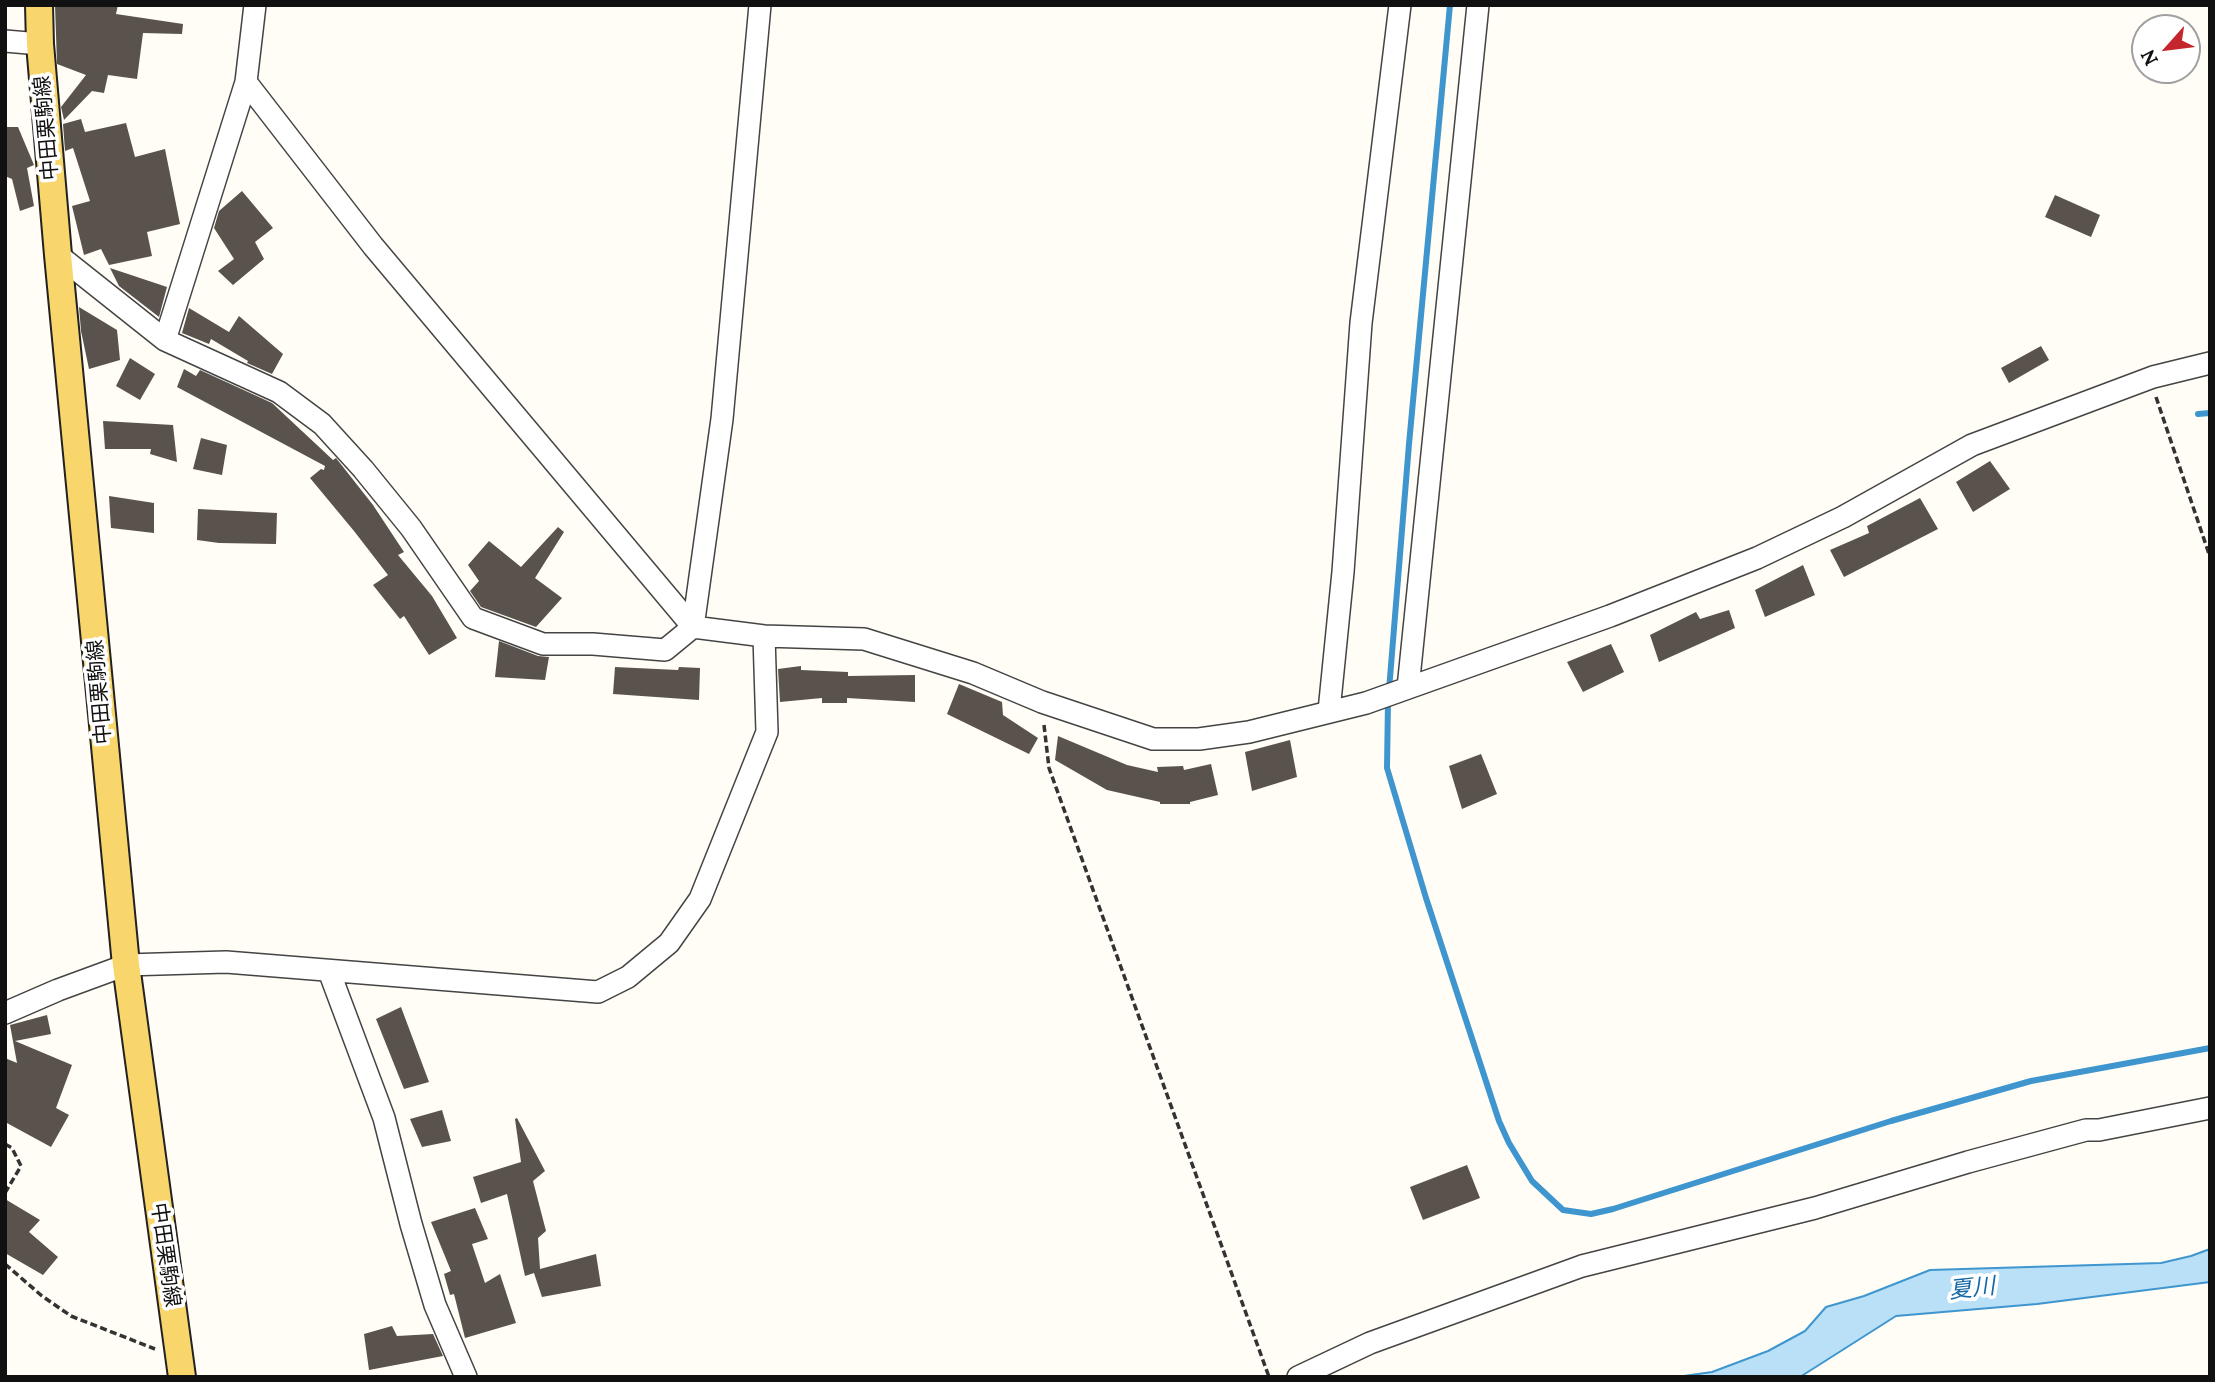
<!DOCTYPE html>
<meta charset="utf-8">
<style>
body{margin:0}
#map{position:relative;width:2215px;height:1382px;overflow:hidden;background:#fffdf5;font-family:Lora,serif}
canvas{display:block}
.frame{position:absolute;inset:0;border:7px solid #111;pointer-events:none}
.north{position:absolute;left:2131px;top:14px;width:70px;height:70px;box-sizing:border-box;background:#fff;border:2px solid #a0a0a0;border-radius:50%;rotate:242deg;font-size:19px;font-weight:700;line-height:28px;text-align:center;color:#111}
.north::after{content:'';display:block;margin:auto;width:24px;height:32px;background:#c4262e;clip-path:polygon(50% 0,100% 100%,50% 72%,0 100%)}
</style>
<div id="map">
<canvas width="2215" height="1382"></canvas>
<div class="frame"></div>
<div class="north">N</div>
</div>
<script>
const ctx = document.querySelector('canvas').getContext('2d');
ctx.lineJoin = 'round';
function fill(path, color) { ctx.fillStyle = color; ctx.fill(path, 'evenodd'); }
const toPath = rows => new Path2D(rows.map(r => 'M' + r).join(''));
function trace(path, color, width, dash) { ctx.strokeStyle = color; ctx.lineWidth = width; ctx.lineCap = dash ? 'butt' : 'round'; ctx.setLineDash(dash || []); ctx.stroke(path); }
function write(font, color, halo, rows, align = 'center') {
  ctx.font = font + ' Lora,"Noto Sans JP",serif'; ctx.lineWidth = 7; ctx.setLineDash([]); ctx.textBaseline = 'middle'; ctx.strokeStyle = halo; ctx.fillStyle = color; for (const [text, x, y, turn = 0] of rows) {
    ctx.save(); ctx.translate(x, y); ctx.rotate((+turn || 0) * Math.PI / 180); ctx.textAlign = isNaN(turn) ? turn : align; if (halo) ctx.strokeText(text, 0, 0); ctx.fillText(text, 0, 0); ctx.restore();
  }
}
const water = toPath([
 [2210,1249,2210,1282,2037,1304,1896,1316,1800,1377,1677,1377,1712,1372,1768,1351,1805,1331,1826,1307,1864,1296,1930,1270,2161,1263,2191,1256,2210,1249]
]);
fill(water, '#b9e0f7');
trace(water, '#3f96cf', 2);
trace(toPath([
 [2198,414,2210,413],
 [1389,690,1409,444,1450,5],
 [1388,701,1387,768,1426,898,1499,1121,1509,1143,1532,1181,1563,1210,1591,1214,1613,1209,1891,1121,2031,1081,2210,1048]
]), '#3f96cf', 6);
fill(toPath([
 [55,5,118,5,116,14,183,24,182,34,143,33,137,79,108,75,104,93,92,91,64,120,61,107,86,75,57,64],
 [81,119,85,132,126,123,135,157,165,149,180,224,147,232,152,256,109,265,101,249,84,255,72,206,90,201,73,148,65,151,63,124],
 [5,127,18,127,34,165,27,168,34,206,20,211,12,179,5,176],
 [242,191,273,228,255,242,264,259,233,285,218,271,234,259,214,228,219,211],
 [2055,195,2100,215,2091,237,2045,217],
 [110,268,167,287,159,317,119,286],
 [79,307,117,330,120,360,89,369,81,331],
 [189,308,229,332,239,316,283,354,272,374,247,363,248,361,211,339,209,344,182,333],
 [2041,346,2049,360,2009,383,2001,368],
 [130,358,155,374,140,400,116,386],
 [184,369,196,376,200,370,272,403,333,460,336,458,373,505,404,552,398,555,432,596,457,638,429,655,404,616,400,619,373,585,388,575,354,531,310,478,321,469,324,470,325,466,177,387],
 [103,421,173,425,177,462,150,454,151,449,105,449],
 [201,438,227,445,222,475,193,469],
 [1990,461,2010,489,1973,512,1956,482],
 [109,496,154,503,154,533,111,528],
 [1920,498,1938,529,1844,577,1830,550,1869,533,1867,526],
 [198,509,277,513,276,544,219,543,197,540],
 [558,527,564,532,535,578,562,598,536,627,481,607,470,591,479,581,468,565,489,541,521,567],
 [1803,565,1815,595,1765,617,1755,590],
 [1729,610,1735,628,1659,662,1650,635,1696,612,1700,619],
 [499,641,538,656,549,657,545,680,495,677],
 [1611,644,1624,672,1583,692,1567,662],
 [801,666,801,670,848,672,848,676,915,675,915,702,847,698,847,703,822,703,822,698,780,702,778,669],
 [615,667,678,670,679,667,700,668,699,700,613,694],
 [959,684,1002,702,1003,715,1038,738,1029,754,947,714],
 [1058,736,1127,765,1158,772,1157,767,1183,766,1184,770,1211,764,1218,795,1190,802,1190,804,1160,804,1160,802,1107,790,1055,760],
 [1290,740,1297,777,1252,791,1245,752],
 [1481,754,1497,794,1462,809,1449,766],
 [401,1007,429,1082,404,1089,376,1019],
 [47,1015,51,1034,15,1041,72,1065,56,1108,69,1115,51,1147,5,1122,5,1058,17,1063,10,1025],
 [442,1110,451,1141,422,1147,410,1119],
 [517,1118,545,1171,533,1181,546,1231,538,1238,540,1269,596,1254,601,1286,542,1297,534,1273,525,1276,507,1194,481,1203,473,1177,521,1162,515,1119],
 [1467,1165,1480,1198,1423,1220,1410,1187],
 [5,1199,40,1220,29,1232,58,1257,43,1275,5,1253],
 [475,1208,488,1239,472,1244,485,1283,500,1274,516,1323,465,1338,454,1294,450,1295,444,1274,451,1271,431,1222],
 [392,1326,397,1336,433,1334,443,1356,369,1370,364,1334]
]), '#5a524d');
const minor = toPath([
 [5,41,40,44],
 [246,82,373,246,693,627,764,636,864,639,973,673,1042,702,1153,739,1199,739,1249,732,1366,703,1610,616,1757,558,1843,517,1972,445,2153,377,2210,363],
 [58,255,165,340,279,392,322,424,363,469,411,528,473,618,543,644,593,644,665,650,693,627,722,419,760,5],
 [165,340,246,82,255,5],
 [1408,688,1478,5],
 [1329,711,1343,572,1361,323,1400,5],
 [329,971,384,1118,411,1224,435,1305,466,1377],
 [5,1013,58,990,126,965,226,962,598,992,628,977,669,943,700,899,767,732,764,636],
 [1298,1377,1370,1343,1582,1266,1815,1208,1968,1162,2086,1130,2099,1130,2210,1108]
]);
const major = toPath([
 [39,5,40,44,58,255,126,965,182,1377]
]);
trace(minor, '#444', 24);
trace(major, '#222', 30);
trace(toPath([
 [2156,397,2210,557],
 [1044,725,1049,768,1269,1377],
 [5,1144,12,1148,21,1166,5,1193],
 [5,1264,42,1296,71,1316,155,1349]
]), '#333', 3.5, [7, 3.5]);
trace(minor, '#fff', 21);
trace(major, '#f9d66b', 26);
write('21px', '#111', '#fff', [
 ["中田栗駒線",47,128,-95],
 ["中田栗駒線",100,692,-95],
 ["中田栗駒線",165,1255,82]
]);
write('italic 23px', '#1768a6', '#fff', [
 ["夏川",1972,1289,-6]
]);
</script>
